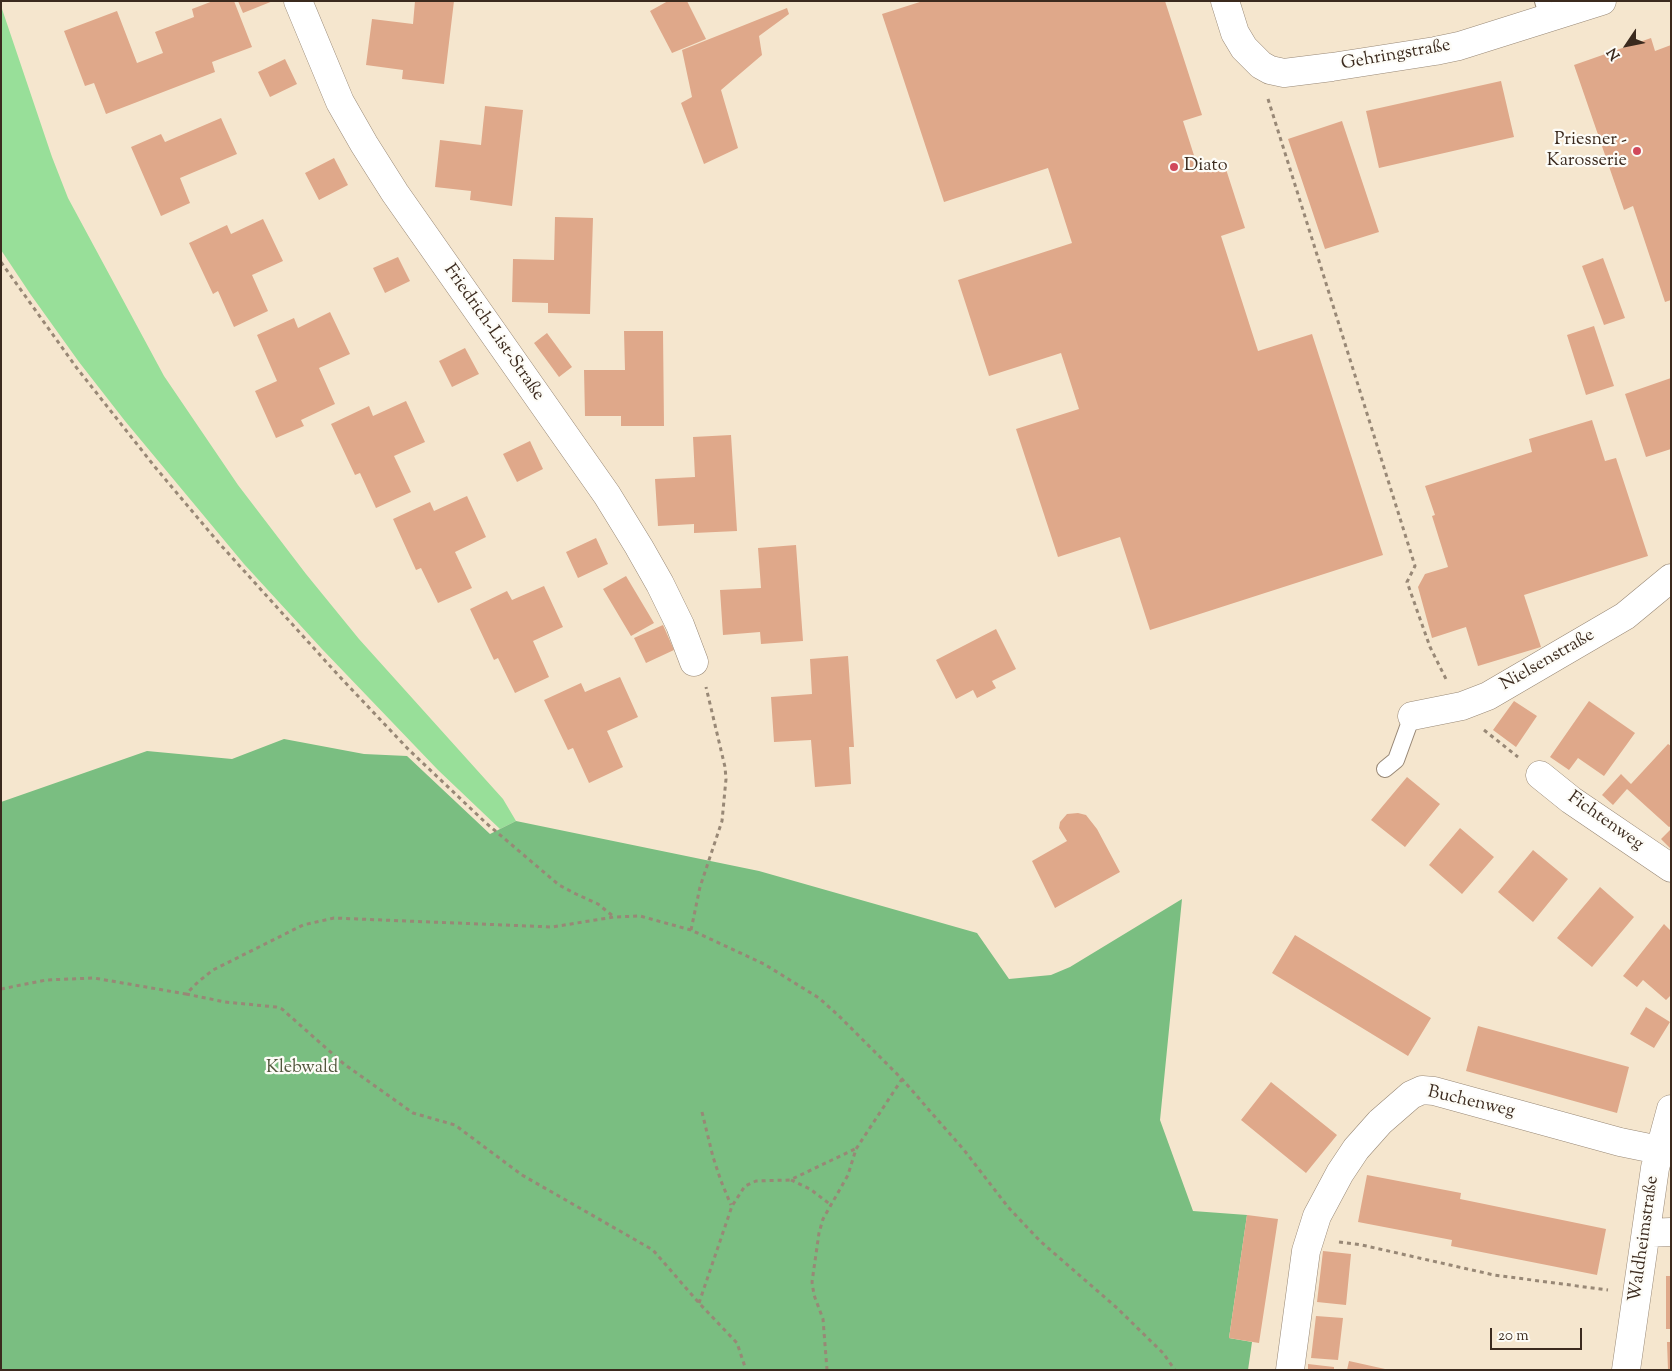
<!DOCTYPE html>
<meta charset="utf-8">
<style>
body{margin:0}
#map{position:relative;width:1672px;height:1371px;overflow:hidden;background:#f5e6ce;font-family:"Sorts Mill Goudy",serif}
canvas{display:block}
.frame{position:absolute;inset:0;border:2px solid #3b2a1e;pointer-events:none}
.north{position:absolute;left:1602px;top:20px;width:50px;height:50px;-webkit-text-stroke:4px #fdfcf7;paint-order:stroke;rotate:236deg;font-size:14px;font-weight:700;line-height:20px;text-align:center;color:#3b2a1e}
.north::after{content:'';display:block;margin:auto;width:18px;height:22px;background:#3b2a1e;clip-path:polygon(50% 0,100% 100%,50% 72%,0 100%)}
.scale{position:absolute;left:1490px;top:1328px;width:92px;height:22px;box-sizing:border-box;border:2px solid #3b2a1e;border-top:0;padding-left:6px;font-size:15px;line-height:18px;white-space:nowrap;color:#3b2a1e;-webkit-text-stroke:4px #fdfcf7;paint-order:stroke}
</style>
<div id="map">
<canvas width="1672" height="1371"></canvas>
<div class="frame"></div>
<div class="north">N</div>
<div class="scale">20 m</div>
</div>
<script>
const ctx = document.querySelector('canvas').getContext('2d');
ctx.lineJoin = 'round';
function fill(path, color) { ctx.fillStyle = color; ctx.fill(path, 'evenodd'); }
const toPath = rows => new Path2D(rows.map(r => 'M' + r).join(''));
function trace(path, color, width, dash) { ctx.strokeStyle = color; ctx.lineWidth = width; ctx.lineCap = dash ? 'butt' : 'round'; ctx.setLineDash(dash || []); ctx.stroke(path); }
function write(font, color, halo, rows, align = 'center') {
  ctx.font = font + ' "Sorts Mill Goudy",serif'; ctx.lineWidth = 4.5; ctx.setLineDash([]); ctx.textBaseline = 'middle'; ctx.strokeStyle = halo; ctx.fillStyle = color; for (const [text, x, y, turn = 0] of rows) {
    ctx.save(); ctx.translate(x, y); ctx.rotate((+turn || 0) * Math.PI / 180); ctx.textAlign = isNaN(turn) ? turn : align; if (halo) ctx.strokeText(text, 0, 0); ctx.fillText(text, 0, 0); ctx.restore();
  }
}
fill(toPath([
 [1,6,52,157,68,198,164,376,238,485,306,574,359,639,503,799,516,821,500,829,438,770,322,649,244,564,125,421,79,362,31,295,1,250]
]), '#98df99');
fill(toPath([
 [284,739,364,754,407,756,490,834,516,821,759,871,977,933,1009,979,1051,975,1070,967,1182,899,1160,1120,1193,1211,1247,1215,1229,1338,1252,1342,1248,1370,1,1370,1,802,147,751,232,759]
]), '#7abe81');
fill(toPath([
 [213,1,234,1,252,47,212,62,215,72,106,114,94,83,85,86,64,31,117,11,137,63,163,53,155,32,194,17,192,9],
 [238,1,273,1,243,13],
 [415,1,454,1,444,84,402,79,403,70,366,65,372,19,413,24],
 [668,1,687,1,706,39,672,53,650,11],
 [923,1,1165,1,1202,115,1183,121,1199,171,1224,163,1245,228,1221,236,1258,351,1312,334,1383,555,1150,630,1120,537,1058,557,1016,429,1079,409,1061,353,989,376,958,280,1072,243,1048,168,944,202,882,14],
 [787,8,789,14,759,36,762,55,721,90,738,148,704,164,681,103,692,97,682,50],
 [1651,38,1655,51,1671,45,1671,300,1665,302,1633,206,1624,210,1574,65],
 [285,59,297,84,270,97,258,72],
 [1501,81,1514,137,1379,168,1366,111],
 [485,106,523,110,512,206,470,200,471,191,435,187,440,140,481,145],
 [221,118,237,154,180,178,190,203,161,216,131,147,161,134,165,142],
 [1342,121,1379,232,1325,249,1288,139],
 [334,158,348,185,319,200,305,173],
 [555,217,593,218,590,314,548,313,548,303,512,302,513,259,554,260],
 [263,219,283,261,252,275,268,311,234,327,218,291,213,294,189,243,227,225,231,234],
 [398,257,410,281,385,293,373,268],
 [1603,258,1625,318,1604,325,1582,266],
 [330,312,350,354,319,368,335,404,301,420,304,426,276,438,255,391,277,381,257,335,294,318,298,328],
 [1594,326,1614,386,1586,395,1567,335],
 [624,331,663,331,664,426,621,426,621,416,585,416,584,370,625,370],
 [547,333,572,367,559,377,534,343],
 [465,348,479,374,452,387,439,361],
 [1671,378,1671,449,1646,457,1625,394],
 [406,401,425,442,394,456,411,492,376,508,360,473,355,475,331,424,369,406,373,416],
 [1592,420,1605,461,1616,458,1648,556,1524,595,1541,647,1478,666,1466,627,1432,638,1418,587,1425,574,1448,567,1432,516,1435,515,1425,486,1532,452,1529,439],
 [731,435,737,531,694,533,694,524,658,526,655,479,695,477,693,437],
 [530,441,543,469,517,482,503,454],
 [467,496,486,537,455,552,472,588,438,603,421,568,416,570,393,519,430,502,434,511],
 [596,538,608,564,578,578,566,552],
 [796,545,803,641,761,644,760,632,723,635,720,590,761,588,758,548],
 [626,576,654,623,631,636,603,589],
 [544,586,563,627,533,641,549,677,515,693,498,658,494,660,470,609,507,591,512,600],
 [663,625,674,650,646,663,634,638],
 [996,629,1016,669,992,681,996,688,977,698,973,690,956,699,936,660],
 [848,656,854,747,849,747,851,784,815,787,811,740,774,742,771,697,812,694,810,659],
 [620,677,638,717,607,731,623,767,589,783,573,748,568,750,544,700,581,683,585,692],
 [1514,701,1537,716,1516,747,1493,730],
 [1589,701,1635,733,1604,776,1578,758,1569,770,1550,757],
 [1668,744,1671,746,1671,826,1669,827,1627,789,1613,805,1602,795,1621,774,1631,784],
 [1407,777,1440,804,1405,847,1371,820],
 [1078,813,1086,815,1097,829,1120,872,1055,908,1032,861,1067,841,1059,828,1060,822,1067,814],
 [1460,828,1494,857,1462,894,1429,865],
 [1671,829,1671,849,1661,839],
 [1533,850,1568,879,1533,922,1498,892],
 [1600,887,1634,917,1592,967,1557,938],
 [1664,924,1671,931,1671,995,1666,1000,1643,980,1637,987,1623,976],
 [1295,935,1431,1018,1408,1056,1272,973],
 [1646,1007,1670,1022,1654,1048,1630,1034],
 [1478,1026,1629,1067,1617,1113,1466,1071],
 [1271,1082,1337,1135,1306,1173,1241,1120],
 [1367,1175,1461,1193,1460,1199,1606,1229,1597,1275,1451,1246,1452,1240,1358,1222],
 [1247,1215,1278,1219,1259,1343,1229,1338],
 [1323,1251,1351,1254,1346,1305,1317,1302],
 [1666,1276,1671,1276,1671,1329,1666,1329],
 [1316,1316,1343,1318,1338,1360,1311,1358],
 [1667,1342,1671,1342,1671,1370,1668,1370],
 [1349,1361,1385,1369,1385,1370,1347,1370],
 [1308,1364,1334,1367,1334,1370,1308,1370]
]), '#dfa88a');
const lane = toPath([
 [1543,1,1548,18],
 [1385,769,1396,760,1412,716]
]);
const street = toPath([
 [298,1,340,102,364,144,395,193,607,495,639,547,660,584,680,625,694,662],
 [1225,1,1235,33,1244,48,1261,65,1270,70,1284,73,1332,67,1435,51,1459,46,1602,1],
 [1412,716,1462,706,1488,696,1625,616,1671,578],
 [1540,775,1571,800,1671,868],
 [1646,1233,1671,1232],
 [1290,1370,1306,1251,1317,1216,1340,1173,1356,1149,1380,1122,1411,1095,1422,1090,1434,1091,1620,1142,1659,1150],
 [1626,1370,1655,1168,1671,1109]
]);
trace(lane, '#988876', 18);
trace(street, '#988876', 29);
trace(toPath([
 [1268,99,1415,566,1407,582,1430,647,1446,679],
 [1,262,76,367,155,467,218,542,339,676,409,750,486,823,559,885,576,894,598,904,614,917],
 [1484,730,1518,757],
 [691,930,700,887,722,821,726,779,725,767,706,687],
 [1,989,46,980,94,978,186,994,198,982,213,970,303,925,334,918,552,927,614,917,640,916,691,930,764,964,819,998,839,1016,902,1079,964,1150,1008,1207,1040,1241,1117,1308,1163,1353,1175,1370],
 [186,994,225,1002,276,1007,282,1009,344,1064,413,1113,455,1125,522,1175,653,1250,699,1303,737,1343,746,1370],
 [702,1112,713,1157,721,1181,731,1205],
 [791,1180,810,1189,831,1205],
 [1339,1242,1362,1245,1494,1275,1608,1290],
 [699,1303,732,1206,745,1186,756,1181,790,1180,855,1149],
 [827,1370,823,1319,814,1295,812,1282,819,1233,823,1219,848,1175,856,1149,902,1079]
]), '#988876', 3, [4, 4]);
trace(lane, '#fff', 16);
trace(street, '#fff', 28);
for (const [x, y, r, color] of [
 [1637,151,5,"#d1495b"],
 [1174,167,5,"#d1495b"]
]) { const dot = new Path2D(); dot.arc(x, y, r, 0, 2 * Math.PI); ctx.fillStyle = color; ctx.fill(dot); trace(dot, '#fdfcf7', 2); }
write('18px', '#3b2a1e', '#fdfcf7', [
 ["Gehringstraße",1396,56,-10],
 ["Friedrich-List-Straße",493,333,55],
 ["Nielsenstraße",1548,661,-30],
 ["Fichtenweg",1605,822,35],
 ["Buchenweg",1471,1103,13],
 ["Waldheimstraße",1645,1239,-82]
]);
write('18px', '#3b2a1e', '#fdfcf7', [
 ["Priesner -",1627,141],
 ["Karosserie",1627,162],
 ["Diato",1184,167,"left"]
], 'right');
write('18px', '#52573d', '#fdfcf7', [
 ["Klebwald",302,1069]
]);
</script>
